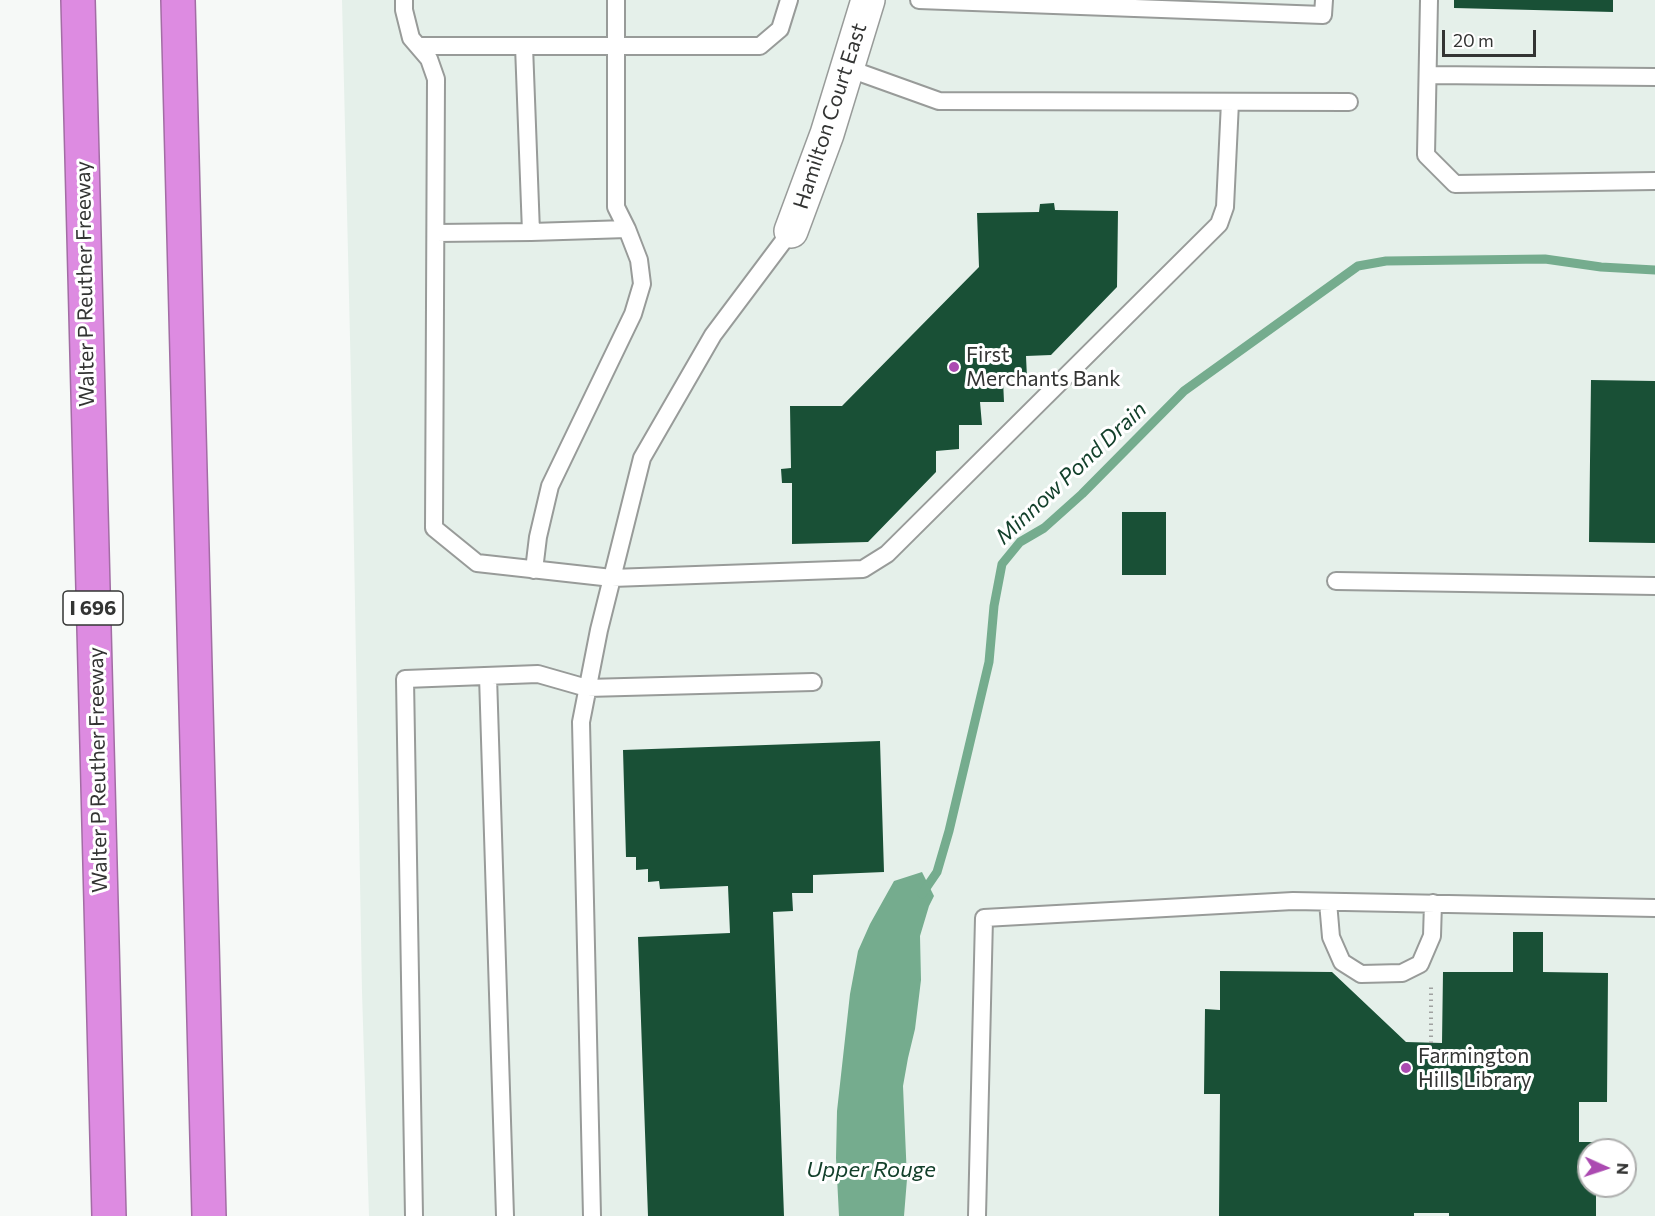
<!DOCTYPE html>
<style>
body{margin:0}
#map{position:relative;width:1655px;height:1216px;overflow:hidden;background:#f6f9f7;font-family:Commissioner,sans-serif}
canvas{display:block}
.north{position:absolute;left:1577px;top:1138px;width:60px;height:60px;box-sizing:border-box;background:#fff;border:2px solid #adaead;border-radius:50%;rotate:93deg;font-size:16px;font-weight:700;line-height:24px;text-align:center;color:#333433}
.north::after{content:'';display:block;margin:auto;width:21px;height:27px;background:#ab4ab1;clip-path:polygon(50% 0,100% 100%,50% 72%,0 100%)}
.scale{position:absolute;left:1442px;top:30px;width:94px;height:27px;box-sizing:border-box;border:3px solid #333433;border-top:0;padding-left:8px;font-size:18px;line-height:21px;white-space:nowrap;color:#333433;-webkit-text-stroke:4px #fff;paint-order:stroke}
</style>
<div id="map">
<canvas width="1655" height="1216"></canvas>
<div class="north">N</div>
<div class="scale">20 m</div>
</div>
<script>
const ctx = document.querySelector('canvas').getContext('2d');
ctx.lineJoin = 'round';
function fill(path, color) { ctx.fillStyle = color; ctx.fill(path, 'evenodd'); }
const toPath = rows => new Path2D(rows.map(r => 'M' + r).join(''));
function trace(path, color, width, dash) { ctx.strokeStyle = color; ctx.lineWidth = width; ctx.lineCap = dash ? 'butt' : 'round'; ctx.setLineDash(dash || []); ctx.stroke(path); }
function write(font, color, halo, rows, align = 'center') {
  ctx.font = font + ' Commissioner,sans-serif'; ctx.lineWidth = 6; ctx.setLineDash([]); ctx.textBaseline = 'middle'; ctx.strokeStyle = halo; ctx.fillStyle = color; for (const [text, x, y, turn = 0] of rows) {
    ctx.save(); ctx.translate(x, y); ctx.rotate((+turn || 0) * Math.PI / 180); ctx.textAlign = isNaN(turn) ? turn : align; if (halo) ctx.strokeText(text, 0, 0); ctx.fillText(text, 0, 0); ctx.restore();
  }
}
fill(toPath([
 [342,0,1655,0,1655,1216,369,1216,362,992,351,381],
 [1589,1150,1625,1150,1625,1186,1589,1186]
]), '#e5f0ea');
fill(toPath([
 [922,872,934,896,929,906,920,936,921,980,915,1029,908,1058,903,1086,907,1179,904,1216,839,1216,836,1158,837,1111,850,994,858,951,870,924,894,881]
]), '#75ac8e');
trace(toPath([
 [922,894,937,872,949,831,989,662,994,606,1002,564,1020,542,1044,528,1082,494,1184,391,1358,266,1386,261,1545,259,1601,267,1655,270]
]), '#75ac8e', 9);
fill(toPath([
 [1454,0,1613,0,1613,12,1454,8],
 [1054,203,1055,210,1118,211,1117,287,1051,355,1026,356,1027,378,1003,380,1004,402,980,402,982,425,959,425,959,449,936,451,936,472,868,542,792,544,792,483,782,483,781,469,791,468,790,406,842,406,979,267,977,213,1039,212,1040,204],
 [1591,380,1655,381,1655,543,1589,542],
 [1122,512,1166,512,1166,575,1122,575],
 [880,741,884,872,813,875,813,893,792,893,793,911,773,912,784,1216,648,1216,638,937,730,933,728,886,660,889,659,881,648,882,648,869,636,870,636,857,626,857,623,750],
 [1513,932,1543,932,1543,972,1608,973,1607,1102,1579,1102,1579,1142,1596,1142,1596,1150,1589,1150,1589,1186,1596,1186,1596,1216,1449,1216,1449,1213,1414,1213,1414,1216,1219,1216,1220,1094,1204,1094,1205,1009,1220,1010,1220,971,1332,972,1406,1042,1442,1043,1443,972,1513,972]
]), '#195036');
const lane = toPath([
 [404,0,404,10,411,38,429,59,436,79,434,528,477,563,612,578,863,569,887,554,1219,224,1225,207,1230,102],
 [919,0,1323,15,1324,0],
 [1429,0,1426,155,1455,184,1655,181],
 [419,46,760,46,780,29,789,0],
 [524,46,531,232,627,229],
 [847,68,939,101,1349,102],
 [1428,75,1655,77],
 [436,233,531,232],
 [534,570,538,537,550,486,633,314,642,284,639,260,627,229,616,207,616,0],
 [1336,581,1655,586],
 [488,676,505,1216],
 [1328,902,1331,937,1342,962,1361,974,1402,973,1420,964,1432,936,1433,903],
 [414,1216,405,679,538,674,587,688,813,682],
 [592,1216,581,722,599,630,642,458,713,335,791,231],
 [977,1216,984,918,1293,901,1655,908]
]);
const street = toPath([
 [791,231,827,134,868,0]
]);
const highway = toPath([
 [78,0,109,1216],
 [178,0,209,1216]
]);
trace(lane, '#989b99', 20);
trace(street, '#989b99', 36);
trace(highway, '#a26da4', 36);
trace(toPath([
 [1431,1043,1431,985]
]), '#9fa1a0', 4, [1.5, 4.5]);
trace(lane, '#fff', 16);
trace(street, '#fff', 33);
trace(highway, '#dd8be1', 33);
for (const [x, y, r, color] of [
 [954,367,6,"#ab4ab1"],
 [1406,1068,6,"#ab4ab1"]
]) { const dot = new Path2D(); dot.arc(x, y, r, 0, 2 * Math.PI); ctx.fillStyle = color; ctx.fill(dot); trace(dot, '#fff', 2); }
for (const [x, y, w] of [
 [93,608,60]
]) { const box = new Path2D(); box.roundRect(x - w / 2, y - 17, w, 34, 4.5); ctx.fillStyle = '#fff'; ctx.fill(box); trace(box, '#333433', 1.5); }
write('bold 20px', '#333433', null, [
 ["I 696",93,608]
]);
write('21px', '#333433', '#fff', [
 ["Hamilton Court East",830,116,-72],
 ["Walter P Reuther Freeway",85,284,-91],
 ["Walter P Reuther Freeway",98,770,-91]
]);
write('21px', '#333433', '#fff', [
 ["First",966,355],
 ["Merchants Bank",966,379],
 ["Farmington",1418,1056],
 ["Hills Library",1418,1080]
], 'left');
write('italic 22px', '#13402b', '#fff', [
 ["Minnow Pond Drain",1071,473,-43],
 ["Upper Rouge",871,1170]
]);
</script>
